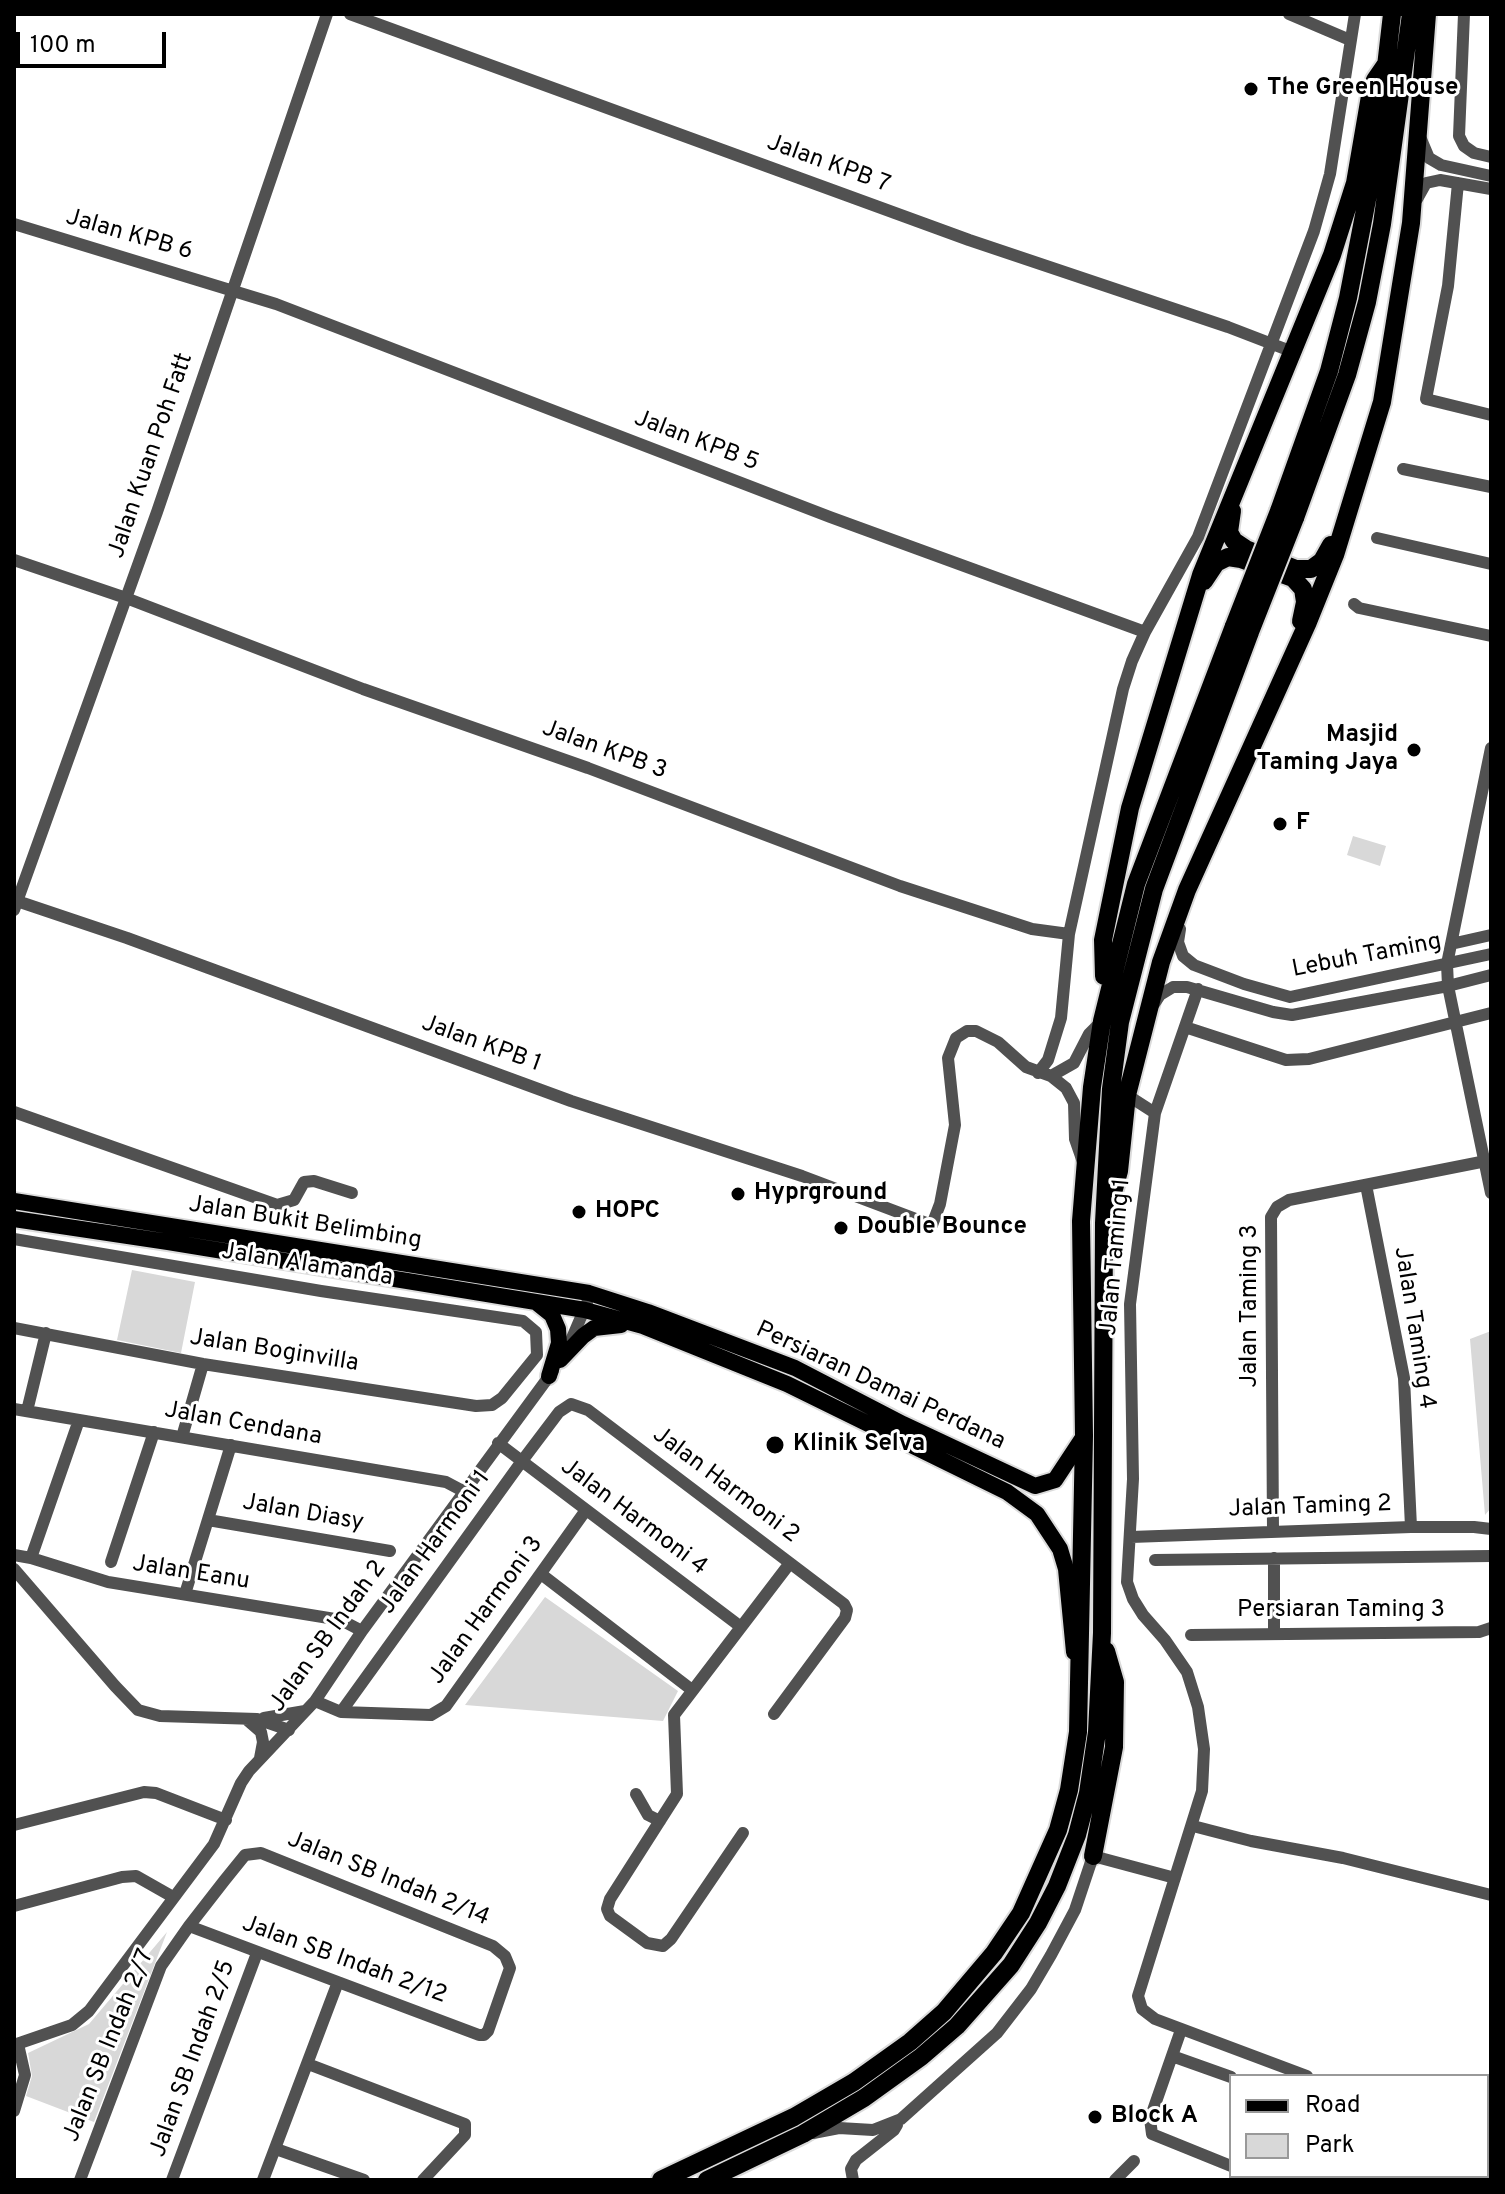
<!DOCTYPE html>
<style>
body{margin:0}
#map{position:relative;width:1505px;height:2194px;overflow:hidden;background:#fff;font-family:Overpass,sans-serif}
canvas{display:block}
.frame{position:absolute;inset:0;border:16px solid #000;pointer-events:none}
.legend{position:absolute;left:1229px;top:2074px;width:260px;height:104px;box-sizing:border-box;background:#fff;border:2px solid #999;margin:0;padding:10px 14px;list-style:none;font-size:24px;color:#000}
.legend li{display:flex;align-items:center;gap:16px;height:40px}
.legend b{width:40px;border:2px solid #999}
.scale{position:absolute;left:16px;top:32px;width:150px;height:36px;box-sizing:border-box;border:4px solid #000;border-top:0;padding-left:10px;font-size:24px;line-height:28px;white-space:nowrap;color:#000;-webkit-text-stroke:6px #fff;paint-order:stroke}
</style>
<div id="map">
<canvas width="1505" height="2194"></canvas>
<div class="frame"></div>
<ul class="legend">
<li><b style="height:10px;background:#000"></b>Road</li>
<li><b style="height:22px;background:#d8d8d8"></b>Park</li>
</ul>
<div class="scale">100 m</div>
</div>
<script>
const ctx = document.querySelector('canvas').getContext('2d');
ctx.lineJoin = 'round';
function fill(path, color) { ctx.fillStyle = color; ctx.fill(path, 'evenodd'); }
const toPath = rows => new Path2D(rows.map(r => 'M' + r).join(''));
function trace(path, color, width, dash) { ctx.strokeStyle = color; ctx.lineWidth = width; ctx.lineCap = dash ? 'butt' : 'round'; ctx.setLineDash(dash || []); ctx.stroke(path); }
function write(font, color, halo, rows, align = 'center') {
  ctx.font = font + ' Overpass,sans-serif'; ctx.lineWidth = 6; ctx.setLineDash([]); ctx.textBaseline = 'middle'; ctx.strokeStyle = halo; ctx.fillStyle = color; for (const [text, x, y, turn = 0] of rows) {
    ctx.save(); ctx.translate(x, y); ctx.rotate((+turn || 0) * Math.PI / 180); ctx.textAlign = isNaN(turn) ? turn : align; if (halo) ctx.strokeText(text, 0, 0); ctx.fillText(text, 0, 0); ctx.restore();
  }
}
fill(toPath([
 [1353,836,1386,846,1380,866,1347,855],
 [132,1270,195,1282,181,1353,117,1340],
 [1491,1331,1491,1508,1485,1515,1470,1339],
 [545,1597,678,1691,663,1721,465,1705],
 [167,1932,94,2122,26,2096,32,2076,28,2053,89,2024]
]), '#d8d8d8');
const major = toPath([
 [14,1201,589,1293,648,1312,795,1368,903,1424,1035,1486,1055,1480,1084,1436],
 [14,1219,168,1242,585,1310,643,1326,787,1384,1007,1492,1037,1514,1060,1549,1066,1569,1074,1652],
 [537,1303,552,1315,558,1329,559,1343,549,1376],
 [560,1360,583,1336,594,1328,621,1325]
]);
const highway = toPath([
 [1232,511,1229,532,1234,541,1246,549,1296,569,1311,569,1322,561,1331,545],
 [1279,511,1329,371,1348,298,1376,153,1392,14],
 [1295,518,1347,375,1367,302,1382,224,1411,14],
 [1204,581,1216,563,1228,557,1241,559,1293,578,1303,589,1305,602,1301,621],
 [1104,976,1103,940,1130,808,1201,575,1332,255,1355,183,1370,96,1375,80,1386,64],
 [1112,1196,1119,1171,1127,1095,1161,962,1187,890,1308,622,1335,555,1382,402,1411,223,1427,14],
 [1093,1856,1114,1747,1115,1682,1106,1651],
 [661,2180,794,2117,854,2082,910,2042,944,2012,994,1953,1021,1913,1058,1830,1069,1790,1078,1732,1084,1436,1081,1221,1092,1087,1102,1021,1136,884,1234,626],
 [707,2180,803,2134,864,2098,921,2057,957,2026,1011,1965,1038,1923,1057,1886,1077,1835,1088,1793,1097,1732,1102,1633,1104,1223,1111,1089,1120,1022,1154,889,1250,632]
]);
trace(major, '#dbdbdb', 20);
trace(highway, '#dbdbdb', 22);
trace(toPath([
 [350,14,969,240,1228,327,1293,352],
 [1289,14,1350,40],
 [1464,14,1459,136,1464,146,1474,153,1491,157],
 [1421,139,1429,158,1441,165,1491,176],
 [1458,183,1448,286,1426,399,1491,415],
 [1417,199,1426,183,1440,180,1491,189],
 [14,224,276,304,830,517,1145,632],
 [1403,469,1491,487],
 [1377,538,1491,564],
 [14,560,126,598,363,689,588,768,900,886,1032,929,1069,934],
 [1354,604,1359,608,1491,636],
 [1491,748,1447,964,1448,986,1491,1193],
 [14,900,127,938,571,1101,802,1176,932,1225,940,1204,955,1125,948,1058,956,1038,967,1031,976,1031,998,1042,1026,1067,1051,1076,1066,1088,1074,1103,1075,1139,1083,1162],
 [14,910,157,512,327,14],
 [1180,929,1178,942,1183,956,1194,965,1244,984,1290,997,1491,954],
 [1451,944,1491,935],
 [1198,989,1155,1113,1130,1304,1133,1479,1127,1582,1133,1599,1143,1615,1165,1640,1187,1672,1198,1707,1204,1749,1202,1791,1138,1996,1142,2009,1155,2019,1307,2076],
 [1154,1004,1160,995,1173,987,1187,987,1273,1012,1292,1015,1448,986,1491,975],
 [1185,1027,1286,1060,1309,1059,1491,1013],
 [1038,1073,1048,1060,1061,1018,1069,934,1123,689,1132,661,1145,632,1198,537,1314,231,1330,174,1355,14],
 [1051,1076,1074,1063,1089,1034,1101,1022],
 [1127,1095,1155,1113],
 [14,1112,277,1205,294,1200,304,1182,314,1181,352,1193],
 [1366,1185,1404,1378,1411,1527],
 [14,1239,321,1291,523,1321,536,1332,537,1355,502,1398,492,1405,476,1406,203,1364,14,1328],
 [569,1345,587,1303],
 [14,1409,446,1482,463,1491],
 [27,1411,46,1333],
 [182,1437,203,1364],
 [498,1443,741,1627],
 [208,1520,390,1551],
 [1273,1531,1271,1217,1277,1207,1289,1200,1491,1160],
 [1131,1537,1411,1527,1474,1527,1491,1529],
 [14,1555,31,1558,108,1582,341,1620,362,1631],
 [31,1558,79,1420],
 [1155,1560,1491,1556],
 [111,1562,154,1432],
 [14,1569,115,1686,138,1710,160,1716,257,1719,289,1730],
 [541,1574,692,1690],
 [185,1594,231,1445],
 [1274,1634,1274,1558],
 [1191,1635,1479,1632,1491,1628],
 [315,1701,341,1712,431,1715,446,1706,586,1510],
 [341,1712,522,1461,559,1412,571,1404,588,1410,844,1604,847,1610,845,1618,774,1714],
 [264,1718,305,1711],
 [246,1719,261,1732,263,1742,260,1758],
 [636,1794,648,1815,660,1821],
 [14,1825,144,1792,156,1793,226,1820],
 [1193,1826,1251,1841,1343,1858,1491,1895],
 [743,1833,671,1939,663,1946,647,1943,610,1916,607,1909,610,1899,677,1794,674,1715,790,1563],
 [14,1906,122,1877,136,1876,173,1897],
 [1181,2030,1150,2119,1152,2134,1231,2166],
 [14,2045,72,2025,89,2011,214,1844,241,1783,249,1771,315,1701,362,1631,553,1371],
 [1172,2056,1231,2077],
 [308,2064,465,2124,465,2135,423,2180],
 [14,2111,25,2075,18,2044],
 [813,2133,839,2128,873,2130,901,2119,997,2033,1031,1989,1051,1955,1075,1910,1093,1856,1175,1878],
 [1487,2143,1491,2145],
 [276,2149,364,2180],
 [1487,2169,1491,2170],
 [1258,2176,1265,2178],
 [80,2180,161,1966,189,1926,224,1881,245,1855,261,1853,493,1946,505,1956,510,1968,488,2031,484,2035,479,2035,189,1926],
 [172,2180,257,1953],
 [263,2180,338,1982],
 [853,2180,851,2169,856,2160,894,2130,897,2125],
 [1115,2180,1134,2161],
 [1353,2180,1354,2176],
 [1440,2180,1442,2176]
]), '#515151', 12);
trace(major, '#000', 16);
trace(highway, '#000', 18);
const highwayBridge = toPath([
 [1234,626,1279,511],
 [1250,632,1295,518]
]);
trace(highwayBridge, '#dbdbdb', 22, []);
trace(highwayBridge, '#000', 18);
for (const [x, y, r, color] of [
 [1251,89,8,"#000"],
 [1414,750,8,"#000"],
 [1280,824,8,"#000"],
 [738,1194,8,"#000"],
 [579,1212,8,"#000"],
 [841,1228,8,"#000"],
 [775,1445,10,"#000"],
 [1095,2117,8,"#000"]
]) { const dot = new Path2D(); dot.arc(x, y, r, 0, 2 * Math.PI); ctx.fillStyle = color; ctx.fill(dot); trace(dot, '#fff', 3); }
write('bold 24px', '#000', '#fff', [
 ["The Green House",1267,89],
 ["Masjid",1398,736,"right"],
 ["Taming Jaya",1398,764,"right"],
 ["F",1296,824],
 ["Hyprground",754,1194],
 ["HOPC",595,1212],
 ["Double Bounce",857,1228],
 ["Klinik Selva",793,1445],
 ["Block A",1111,2117]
], 'left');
write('24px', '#000', '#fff', [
 ["Jalan KPB 7",828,165,20],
 ["Jalan KPB 6",129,236,16],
 ["Jalan KPB 5",696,442,21],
 ["Jalan Kuan Poh Fatt",152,456,-71],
 ["Jalan KPB 3",604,751,20],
 ["Lebuh Taming",1367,957,-11],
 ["Jalan KPB 1",481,1045,20],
 ["Jalan Bukit Belimbing",305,1224,9],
 ["Jalan Taming 1",1117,1257,-85],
 ["Jalan Alamanda",307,1266,9],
 ["Jalan Taming 3",1251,1306,-90],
 ["Jalan Taming 4",1413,1328,81],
 ["Jalan Boginvilla",274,1352,9],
 ["Persiaran Damai Perdana",880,1387,25],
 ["Jalan Cendana",243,1425,10],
 ["Jalan Harmoni 2",725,1486,37],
 ["Jalan Taming 2",1310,1508,-2],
 ["Jalan Diasy",303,1514,10],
 ["Jalan Harmoni 4",633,1518,37],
 ["Jalan Harmoni 1",436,1543,-54],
 ["Jalan Eanu",191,1574,9],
 ["Jalan Harmoni 3",487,1611,-54],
 ["Persiaran Taming 3",1341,1611],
 ["Jalan SB Indah 2",329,1637,-54],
 ["Jalan SB Indah 2/14",388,1880,22],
 ["Jalan SB Indah 2/12",344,1961,20],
 ["Jalan SB Indah 2/7",110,2046,-68],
 ["Jalan SB Indah 2/5",194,2059,-70]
]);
</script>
